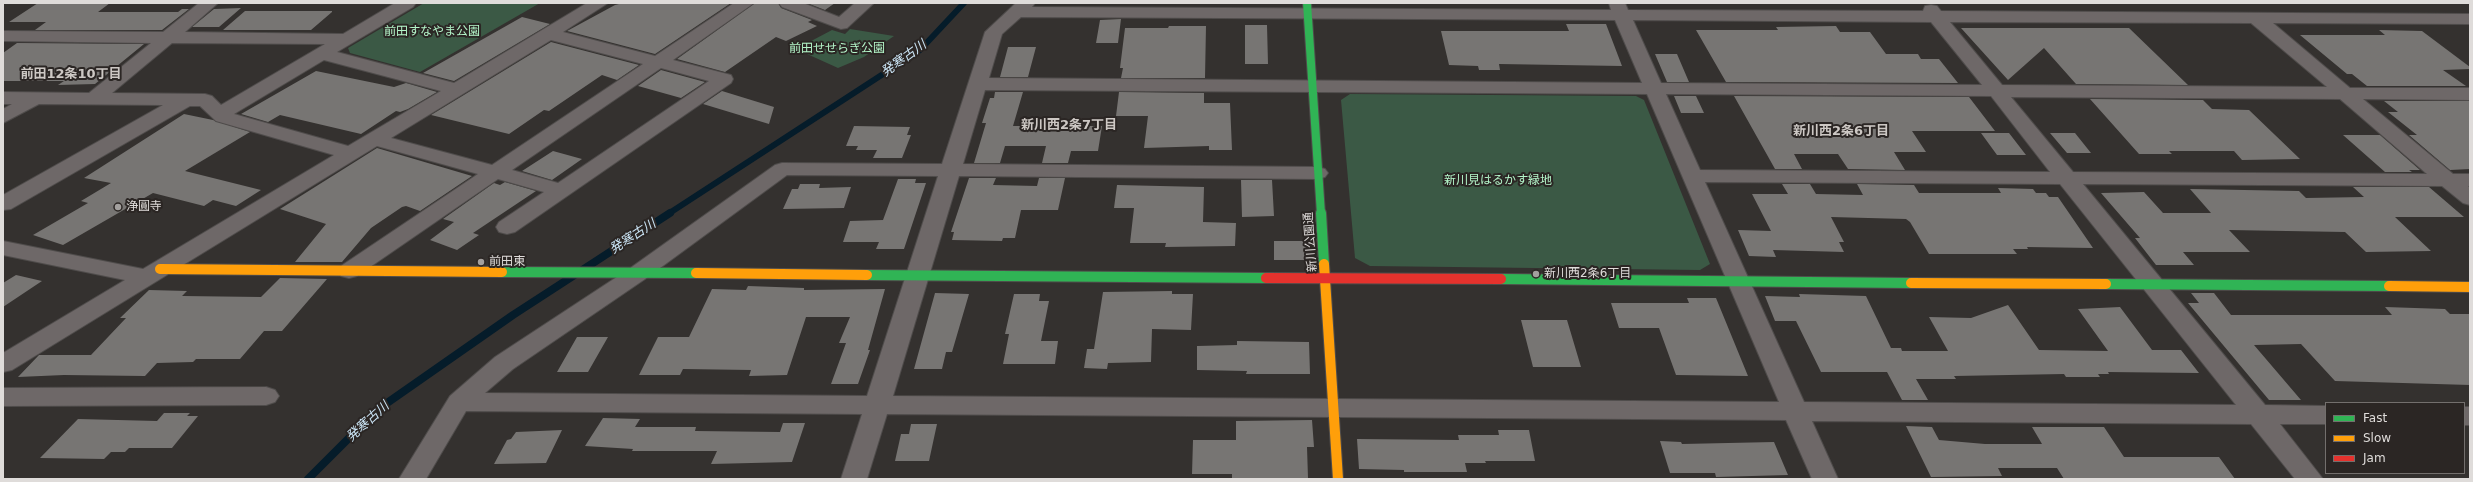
<!DOCTYPE html>
<meta charset="utf-8">
<style>
body{margin:0}
#map{position:relative;width:2473px;height:482px;overflow:hidden;background:#34312f;font-family:"DejaVu Sans",sans-serif}
canvas{display:block}
.frame{position:absolute;inset:0;border:4px solid #dfdcda;pointer-events:none}
.legend{position:absolute;left:2325px;top:402px;width:140px;height:72px;box-sizing:border-box;background:#2b2624;border:1px solid #736f6d;margin:0;padding:5px 7px;list-style:none;font-size:12px;color:#dfdcda}
.legend li{display:flex;align-items:center;gap:8px;height:20px}
.legend b{width:20px;border:1px solid #736f6d}
</style>
<div id="map">
<canvas width="2473" height="482"></canvas>
<div class="frame"></div>
<ul class="legend">
<li><b style="height:5px;background:#30b455"></b>Fast</li>
<li><b style="height:5px;background:#ff9f0a"></b>Slow</li>
<li><b style="height:5px;background:#e5322d"></b>Jam</li>
</ul>
</div>
<script>
const ctx = document.querySelector('canvas').getContext('2d');
ctx.lineJoin = 'round';
function fill(path, color) { ctx.fillStyle = color; ctx.fill(path, 'evenodd'); }
const toPath = rows => new Path2D(rows.map(r => 'M' + r).join(''));
function trace(path, color, width, dash) { ctx.strokeStyle = color; ctx.lineWidth = width; ctx.lineCap = dash ? 'butt' : 'round'; ctx.setLineDash(dash || []); ctx.stroke(path); }
function write(font, color, halo, rows, align = 'center') {
  ctx.font = font + ' "DejaVu Sans","Noto Sans JP",sans-serif'; ctx.lineWidth = 4; ctx.setLineDash([]); ctx.textBaseline = 'middle'; ctx.strokeStyle = halo; ctx.fillStyle = color; for (const [text, x, y, turn = 0] of rows) {
    ctx.save(); ctx.translate(x, y); ctx.rotate((+turn || 0) * Math.PI / 180); ctx.textAlign = isNaN(turn) ? turn : align; if (halo) ctx.strokeText(text, 0, 0); ctx.fillText(text, 0, 0); ctx.restore();
  }
}
fill(toPath([
 [424,3,540,3,420,72,350,53,348,48],
 [850,29,894,36,864,57,838,68,796,49,832,30,845,34],
 [1350,94,1636,96,1644,100,1710,264,1700,270,1370,266,1355,258,1341,100]
]), '#3b5945');
trace(toPath([
 [668,214,920,50,964,3]
]), '#051c2a', 6);
trace(toPath([
 [308,479,377,410,513,315,670,213]
]), '#051c2a', 8);
fill(toPath([
 [38,3,110,3,98,12,178,12,182,9,189,9,162,30,35,30,46,22,9,22],
 [623,3,731,3,655,54,567,31,615,5],
 [755,3,778,3,781,8,812,20,808,22,817,26,786,41,776,37,725,72,677,59],
 [807,3,835,3,825,10],
 [241,8,219,27,192,27,214,9],
 [245,11,332,11,332,12,311,30,223,30],
 [522,17,550,24,454,81,423,73],
 [1121,19,1118,43,1096,43,1100,20],
 [1566,24,1606,24,1622,66,1499,64,1500,70,1479,70,1478,66,1449,65,1441,31,1569,31],
 [1245,25,1267,25,1268,64,1245,64],
 [1169,26,1206,26,1205,78,1121,78,1123,68,1120,68,1125,28,1168,28],
 [1836,26,1840,32,1870,32,1886,54,1918,54,1921,59,1939,59,1958,83,1726,82,1696,30,1778,30,1776,27],
 [1961,28,2129,28,2188,85,2076,84,2044,48,2008,80],
 [2379,30,2422,31,2470,67,2470,69,2443,70,2466,86,2367,86,2352,74,2347,74,2300,35,2385,35],
 [551,42,639,65,617,80,602,75,549,111,544,110,509,134,431,115],
 [17,43,144,44,95,84,58,85,64,81,3,81,3,53],
 [1008,47,1036,47,1028,77,1000,77],
 [1655,54,1677,54,1689,82,1667,82],
 [661,70,705,82,681,98,638,86],
 [316,71,394,87,406,83,437,92,408,109,400,112,396,111,361,134,280,115,268,122,241,114],
 [722,91,774,107,769,124,703,104],
 [995,92,1023,92,1013,126,1102,126,1098,151,1071,151,1068,163,1042,163,1046,146,1005,146,1000,163,974,163,986,123,982,123,990,98,994,98],
 [1119,92,1204,93,1204,103,1230,103,1232,150,1209,150,1209,146,1144,148,1148,116,1116,116],
 [1674,96,1696,96,1704,113,1681,113],
 [1734,96,1969,97,1995,131,1912,131,1926,152,1894,152,1905,170,1848,169,1838,154,1794,154,1802,169,1775,169],
 [2090,99,2203,100,2212,109,2249,110,2300,159,2242,160,2234,151,2169,151,2172,154,2139,154],
 [2384,101,2470,101,2470,169,2450,170,2409,135,2417,135,2388,112,2398,112],
 [184,114,213,120,250,132,185,171,261,190,236,206,213,200,204,206,153,193,63,245,33,235,88,203,81,201,111,183,84,178],
 [854,126,910,127,907,135,911,135,902,158,873,158,877,150,856,150,858,146,846,146],
 [1981,133,2009,133,2026,155,1997,155],
 [2050,133,2075,133,2091,153,2067,153],
 [2343,135,2380,135,2420,170,2409,170,2412,172,2385,172],
 [377,148,472,176,420,211,406,206,402,207,371,228,342,262,295,262,326,224,280,209],
 [553,151,582,159,552,180,522,171],
 [969,178,996,178,993,185,1037,186,1039,178,1065,178,1058,210,1021,210,1015,238,1003,238,1002,241,952,240,954,232,951,232],
 [898,179,916,179,915,183,926,183,904,249,876,249,879,242,843,242,850,221,883,220],
 [1241,180,1272,180,1274,216,1242,217],
 [505,182,536,191,473,233,479,235,457,250,430,240,454,222,443,219,494,183,500,185],
 [800,184,820,184,819,188,851,187,844,208,783,209,792,189,798,189],
 [1782,184,1810,184,1816,194,1863,195,1857,184,1914,185,1919,193,2001,193,1998,188,2033,189,2036,193,2046,193,2049,197,2058,197,2093,248,2027,247,2028,249,2013,249,2017,254,1929,254,1910,222,1906,219,1831,217,1844,242,1839,242,1844,252,1773,250,1776,257,1749,256,1738,230,1771,231,1752,194,1788,194],
 [1117,185,1204,187,1203,222,1236,223,1235,246,1165,247,1166,243,1130,243,1134,208,1114,208],
 [2353,187,2429,187,2464,217,2395,217,2431,251,2366,252,2345,232,2229,230,2250,252,2183,252,2194,265,2156,265,2135,238,2140,238,2101,193,2144,192,2163,213,2211,213,2190,189,2299,191,2306,198,2364,197],
 [1274,241,1307,241,1308,260,1274,260],
 [16,275,42,281,3,307,3,283],
 [280,278,327,279,282,331,264,331,240,359,196,359,193,362,157,363,145,376,64,375,18,377,39,355,91,355,126,318,120,318,149,290,187,291,182,296,261,297],
 [748,286,804,288,804,290,885,289,868,350,870,350,858,384,831,384,846,343,839,343,850,317,806,317,787,375,749,376,751,370,683,369,680,375,639,375,658,337,689,337,712,289,746,290],
 [1172,291,1172,294,1193,294,1191,330,1152,329,1151,362,1108,363,1107,369,1084,368,1087,349,1094,349,1103,292],
 [935,293,969,294,952,352,946,352,942,369,914,369],
 [2191,293,2214,293,2231,315,2392,315,2385,307,2445,309,2450,314,2470,314,2470,385,2335,381,2301,344,2254,345,2301,400,2269,400,2188,303,2199,303],
 [1014,294,1040,294,1039,301,1049,301,1041,341,1058,341,1055,364,1003,364,1009,334,1005,334],
 [1799,294,1866,296,1891,348,1901,348,1902,351,1948,351,1929,317,1971,318,2008,305,2039,350,2108,351,2078,309,2120,307,2152,350,2181,350,2199,373,2108,372,2109,374,2098,374,2100,377,2066,377,2064,374,1954,376,1956,379,1916,379,1928,400,1902,400,1887,372,1821,372,1796,321,1775,321,1765,296,1800,297],
 [1687,298,1716,298,1748,376,1676,375,1659,328,1619,328,1611,303,1689,303],
 [1521,320,1567,320,1581,367,1533,367],
 [577,337,608,337,588,372,557,372],
 [1237,341,1309,342,1310,374,1246,374,1247,371,1197,370,1197,346,1237,345],
 [164,413,190,413,187,416,198,416,172,448,129,448,125,452,111,452,104,459,40,458,78,419,157,421],
 [603,418,640,419,635,427,696,427,695,431,780,432,783,423,805,423,792,462,711,464,717,451,632,451,633,449,585,446],
 [1312,420,1314,447,1307,447,1308,478,1232,478,1232,474,1192,474,1193,440,1236,440,1236,421],
 [911,424,937,424,929,461,895,461,901,434,909,434],
 [1906,426,1932,427,1939,440,1985,444,2042,444,2032,427,2104,427,2124,457,2219,457,2235,479,2064,479,2057,468,1998,468,2002,476,1931,477],
 [562,430,546,463,494,464,507,440,511,439,516,432],
 [1498,430,1529,430,1535,461,1485,461,1486,463,1465,463,1467,472,1404,472,1404,470,1359,469,1357,439,1459,440,1458,435,1499,435],
 [1660,441,1681,442,1682,444,1774,442,1788,475,1716,477,1715,473,1670,473]
]), '#777573');
const street = toPath([
 [199,3,218,3,185,32,343,34,395,3,416,3,413,7,337,52,454,83,587,3,608,3,563,32,655,56,734,3,754,3,673,60,731,75,733,79,731,83,515,232,507,234,499,232,496,227,499,222,544,192,498,179,357,276,349,278,341,276,338,271,341,266,478,174,377,146,12,370,3,372,3,353,125,280,3,255,3,241,143,269,334,155,216,121,200,106,190,106,11,209,3,210,3,195,163,105,39,104,3,123,3,109,12,104,3,104,3,92,89,93,151,43,3,41,3,31,163,32,199,3],
 [551,40,643,64,492,165,391,138,551,40],
 [172,43,325,44,221,105,212,96,205,94,112,93,172,43],
 [324,60,441,91,348,146,234,114,324,60],
 [661,68,709,81,558,183,512,170,661,68],
 [779,3,803,3,839,17,855,3,874,3,847,28,841,29,782,7,779,3],
 [1016,3,1035,3,1032,7,1611,10,1609,3,1625,3,1628,10,1923,11,1925,6,1931,5,1937,6,1941,11,2470,14,2470,24,2273,23,2350,88,2470,88,2470,100,2363,99,2453,174,2470,174,2470,186,2468,186,2470,188,2470,205,2463,203,2442,186,2083,184,2265,405,2326,406,2326,424,2280,424,2323,479,2295,479,2251,424,1812,421,1838,479,1812,479,1786,420,887,414,867,479,841,479,862,414,466,411,426,479,399,479,450,396,495,357,629,269,775,165,782,163,942,164,985,32,1016,3],
 [1021,17,1615,20,1642,83,989,78,1002,34,1021,17],
 [1633,20,1931,22,1982,85,1661,83,1633,20],
 [1950,22,2251,23,2327,87,2002,85,1950,22],
 [985,90,1647,94,1779,402,893,396,959,176,1318,179,1325,177,1328,173,1325,169,1318,167,963,164,985,90],
 [1666,94,1991,96,2050,172,1700,170,1666,94],
 [2011,97,2340,99,2427,174,2073,172,2011,97],
 [787,175,938,176,867,396,485,393,513,369,645,279,787,175],
 [1705,182,2060,184,2236,405,1804,402,1705,182],
 [266,387,275,390,279,396,275,402,266,405,3,406,3,388,266,387],
 [2464,407,2470,407,2470,425,2464,425,2464,407]
]);
const fastFar1 = toPath([
 [1307,3,1321,214]
]);
const fast = toPath([
 [1321,213,1324,264],
 [502,272,696,273],
 [867,275,1266,278],
 [1501,279,1911,283],
 [2106,284,2389,286]
]);
const slow = toPath([
 [1324,264,1338,479],
 [160,269,502,272],
 [696,273,867,275],
 [1911,283,2106,284],
 [2389,286,2470,287]
]);
const jam = toPath([
 [1266,278,1501,279]
]);
trace(street, '#4f4c4b', 2);
trace(fastFar1, '#4f4c4b', 10);
trace(fast, '#4f4c4b', 12);
trace(slow, '#4f4c4b', 12);
trace(jam, '#4f4c4b', 12);
fill(street, '#6e6868');
trace(fastFar1, '#30b455', 8);
trace(fast, '#30b455', 10);
trace(slow, '#ff9f0a', 10);
trace(jam, '#e5322d', 10);
for (const [x, y, r, color] of [
 [118,207,4,"#a3a09e"],
 [481,262,4,"#a3a09e"],
 [1536,274,4,"#a3a09e"]
]) { const dot = new Path2D(); dot.arc(x, y, r, 0, 2 * Math.PI); ctx.fillStyle = color; ctx.fill(dot); trace(dot, '#2b2624', 1.5); }
write('12px', '#b4f6ca', '#2b2624', [
 ["前田すなやま公園",432,32],
 ["前田せせらぎ公園",837,49],
 ["新川見はるかす緑地",1498,181]
]);
write('12px', '#dfdcda', '#2b2624', [
 ["浄圓寺",126,207],
 ["前田東",489,262],
 ["新川西2条6丁目",1544,274]
], 'left');
write('12px', '#dfdcda', '#2b2624', [
 ["新川公園通",1311,242,-94]
]);
write('italic 13px', '#cde7f8', '#2b2624', [
 ["発寒古川",904,59,-36],
 ["発寒古川",633,237,-33],
 ["発寒古川",368,422,-42]
]);
write('bold 13px', '#cdc8c4', '#2b2624', [
 ["前田12条10丁目",71,75],
 ["新川西2条7丁目",1069,126],
 ["新川西2条6丁目",1841,132]
]);
</script>
